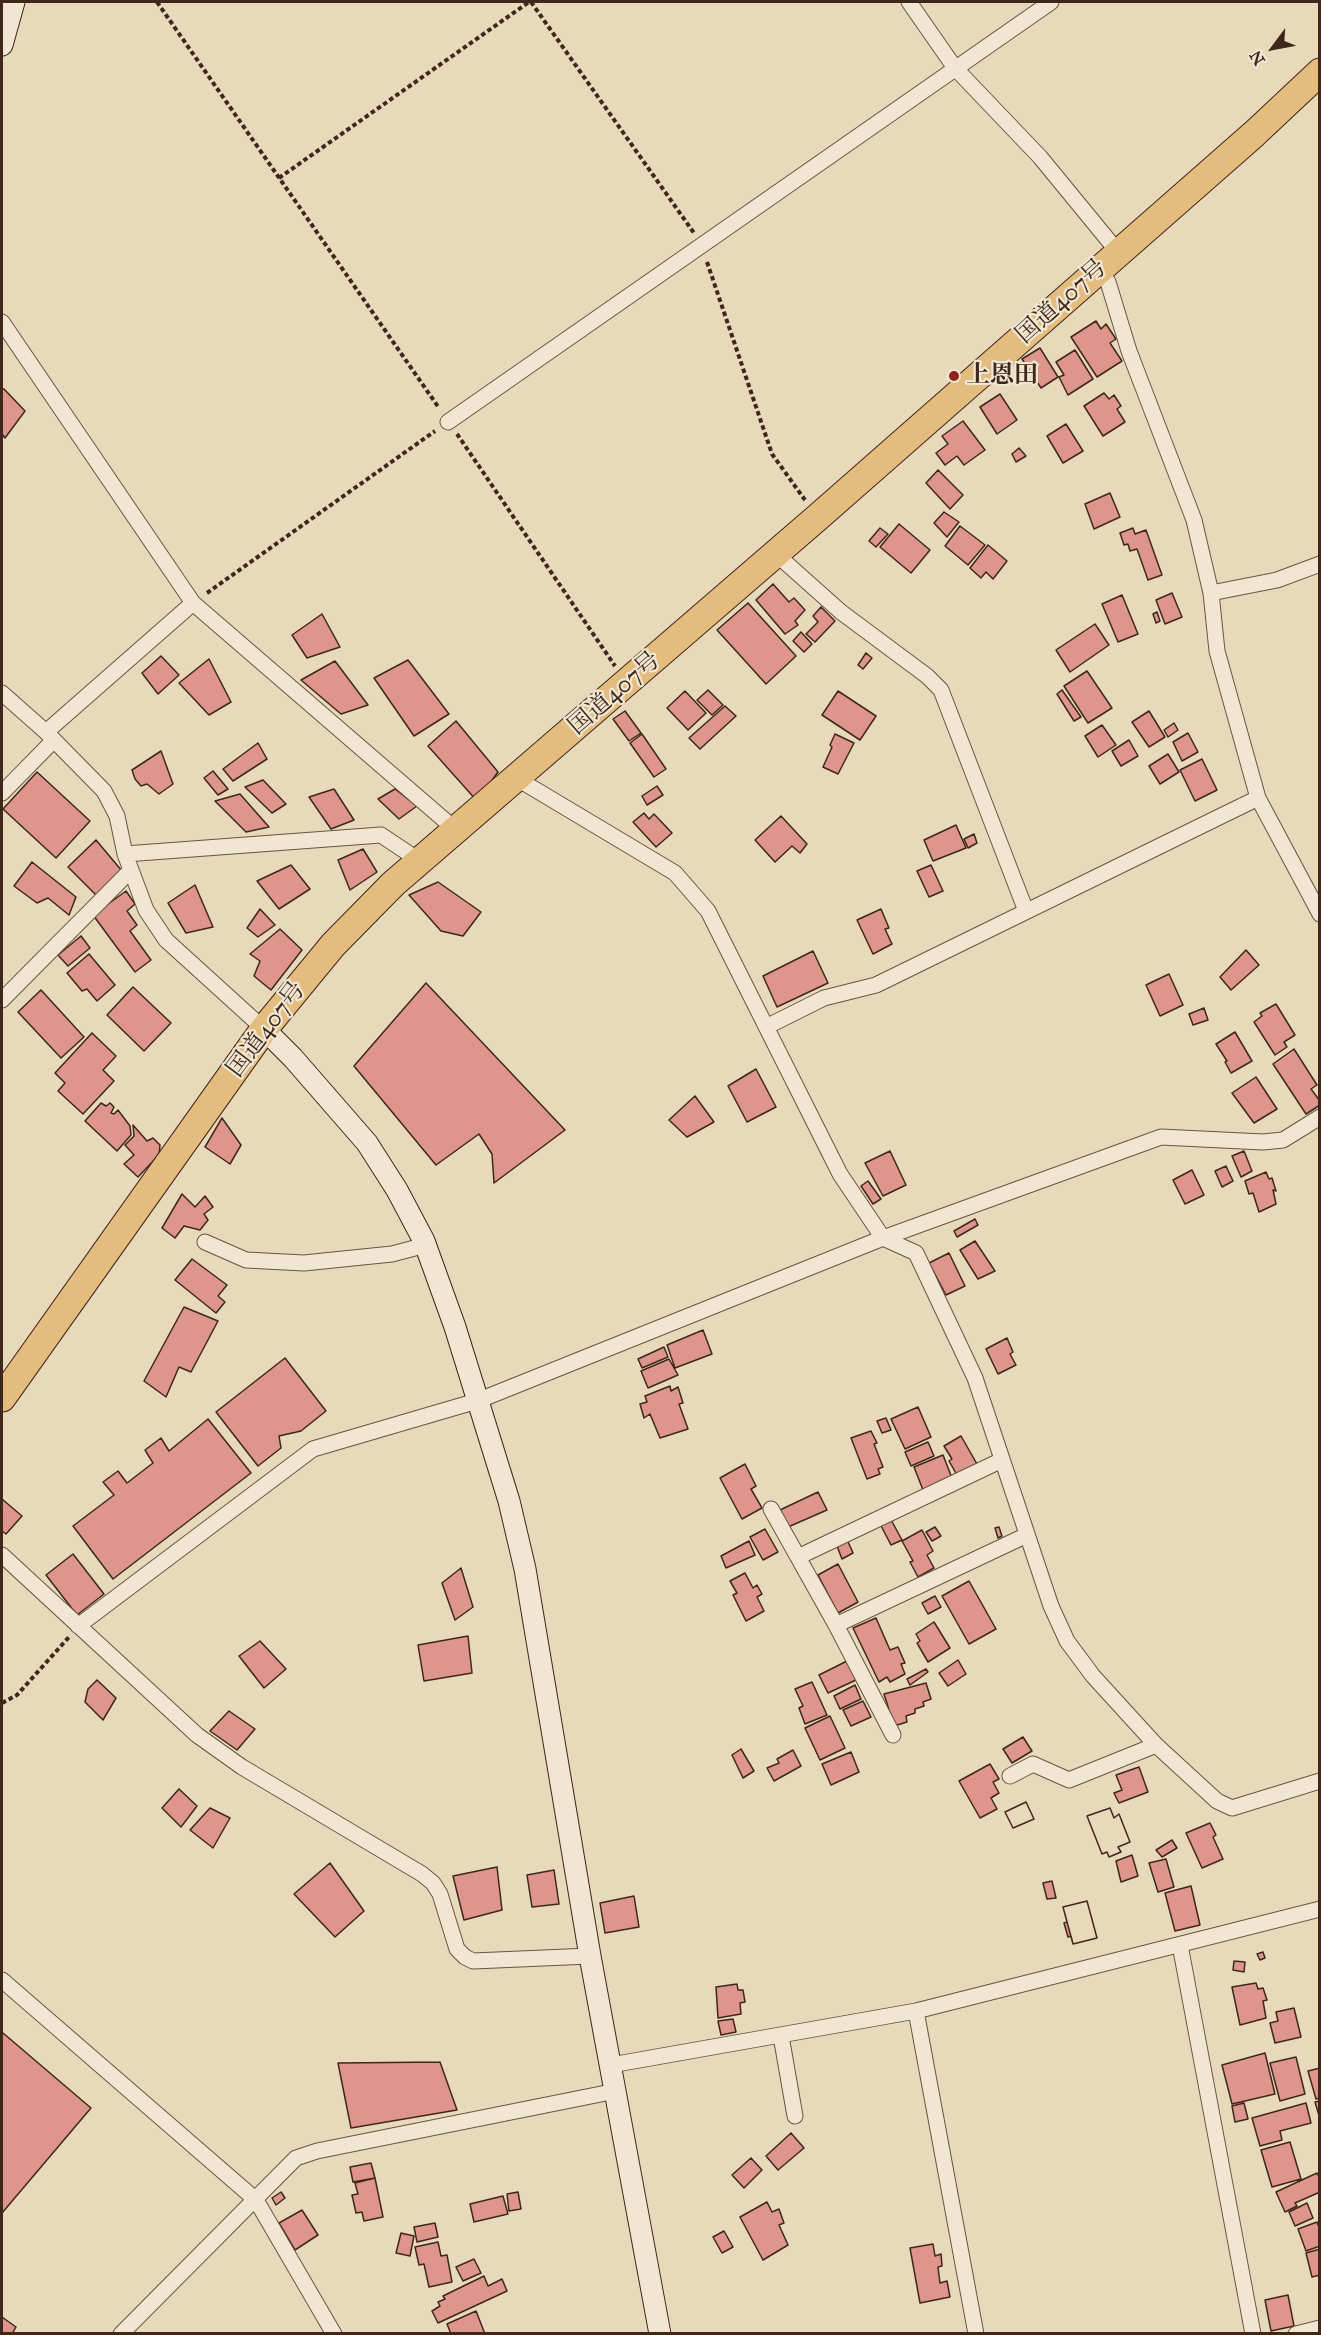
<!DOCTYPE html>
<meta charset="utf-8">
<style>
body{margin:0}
#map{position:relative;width:1321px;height:2335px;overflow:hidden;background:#e8d9ba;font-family:"IM FELL Great Primer",serif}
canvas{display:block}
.frame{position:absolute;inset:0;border:3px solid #3f271c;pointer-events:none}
.north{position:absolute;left:1243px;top:18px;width:60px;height:60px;-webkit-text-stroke:4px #f0e6d2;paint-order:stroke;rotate:238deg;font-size:16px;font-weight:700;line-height:24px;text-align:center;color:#3f271c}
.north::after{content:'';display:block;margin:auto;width:21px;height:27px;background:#3f271c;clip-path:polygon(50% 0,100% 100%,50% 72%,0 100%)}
</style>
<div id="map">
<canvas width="1321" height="2335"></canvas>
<div class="frame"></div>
<div class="north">N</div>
</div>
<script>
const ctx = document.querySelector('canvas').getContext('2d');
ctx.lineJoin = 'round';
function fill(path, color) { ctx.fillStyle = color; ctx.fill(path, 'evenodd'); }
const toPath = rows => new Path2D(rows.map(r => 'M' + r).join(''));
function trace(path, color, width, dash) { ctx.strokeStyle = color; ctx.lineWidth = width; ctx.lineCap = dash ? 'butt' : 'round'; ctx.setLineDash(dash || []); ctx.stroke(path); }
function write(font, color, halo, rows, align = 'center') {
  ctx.font = font + ' "IM FELL Great Primer","Noto Serif JP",serif'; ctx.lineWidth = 4.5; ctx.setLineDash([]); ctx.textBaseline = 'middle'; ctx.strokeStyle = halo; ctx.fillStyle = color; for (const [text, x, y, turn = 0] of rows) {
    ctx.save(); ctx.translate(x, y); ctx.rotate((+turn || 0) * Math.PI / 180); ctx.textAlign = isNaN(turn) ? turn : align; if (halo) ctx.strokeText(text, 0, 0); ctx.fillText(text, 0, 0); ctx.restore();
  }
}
const building = toPath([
 [1096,321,1101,329,1106,324,1116,339,1110,343,1122,361,1097,377,1071,337,1096,321],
 [1040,348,1058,377,1041,388,1022,359,1040,348],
 [1075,350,1093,379,1068,395,1059,377,1064,375,1056,362,1075,350],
 [2,389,4,389,25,411,5,438,2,434,2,389],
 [1104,393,1109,399,1114,395,1121,406,1117,409,1125,422,1103,436,1084,406,1104,393],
 [1000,394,1017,420,997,434,980,407,1000,394],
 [963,421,985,450,964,465,957,456,945,465,936,453,948,444,942,436,963,421],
 [1066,424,1083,451,1063,463,1047,436,1066,424],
 [1019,448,1026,456,1016,462,1012,454,1019,448],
 [938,470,963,495,950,509,926,483,938,470],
 [1110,493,1120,517,1094,529,1085,504,1110,493],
 [944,512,959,522,947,537,934,523,944,512],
 [899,524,930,550,911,573,880,547,899,524],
 [960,526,985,545,968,565,945,546,960,526],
 [880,528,888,534,876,547,869,541,880,528],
 [1133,528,1135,534,1146,530,1162,575,1148,580,1137,549,1130,551,1128,544,1124,545,1120,533,1133,528],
 [988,545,1007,561,993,579,986,572,981,578,970,568,988,545],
 [773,584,789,602,794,598,805,610,795,621,798,625,785,634,756,600,773,584],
 [1172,593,1182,617,1165,624,1156,600,1172,593],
 [1122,595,1138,634,1118,642,1102,604,1122,595],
 [748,603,796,656,766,684,717,630,748,603],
 [821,607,835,621,815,642,806,634,818,622,813,616,821,607],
 [1157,612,1160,621,1156,623,1153,614,1157,612],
 [322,614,340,647,307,658,292,635,322,614],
 [1095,624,1109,645,1070,672,1056,650,1095,624],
 [801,632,812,644,804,652,793,641,801,632],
 [866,653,872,658,863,669,858,665,866,653],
 [161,656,179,675,158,694,142,673,161,656],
 [209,659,231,702,209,715,179,683,209,659],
 [408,660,449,714,414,736,374,678,408,660],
 [335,661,368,705,341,714,301,680,335,661],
 [1087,671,1112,708,1088,723,1064,686,1087,671],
 [708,690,723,705,712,715,697,700,708,690],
 [1062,690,1081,717,1074,721,1057,694,1062,690],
 [685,691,706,713,688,730,667,708,685,691],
 [838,691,876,716,860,740,822,715,838,691],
 [725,706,736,716,700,749,689,738,725,706],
 [625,711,641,733,629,741,613,719,625,711],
 [1149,711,1165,737,1149,747,1132,722,1149,711],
 [456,721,498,772,477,801,428,746,456,721],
 [1174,723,1178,730,1168,737,1164,730,1174,723],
 [1102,725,1116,745,1098,757,1085,736,1102,725],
 [1188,733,1198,752,1182,761,1173,742,1188,733],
 [642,734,666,769,654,777,630,743,642,734],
 [835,734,854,743,838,774,823,767,832,747,830,745,835,734],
 [1129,740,1138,756,1121,766,1112,751,1129,740],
 [258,743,267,759,233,781,223,769,258,743],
 [161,751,173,784,159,794,147,784,141,786,135,779,132,770,161,751],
 [1168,754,1179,772,1160,784,1149,766,1168,754],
 [1202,759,1217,790,1195,801,1180,770,1202,759],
 [213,771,228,789,218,795,204,778,213,771],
 [37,772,90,821,56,858,3,809,37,772],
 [263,780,286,804,272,813,245,787,263,780],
 [657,786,663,795,647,805,642,796,657,786],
 [334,789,354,820,331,829,309,797,334,789],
 [395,789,417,806,399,819,378,799,395,789],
 [240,794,269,827,246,832,215,801,240,794],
 [644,813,649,819,654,814,672,833,656,847,633,822,644,813],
 [781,816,807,844,800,853,792,846,775,862,755,840,781,816],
 [956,825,966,848,933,861,924,840,956,825],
 [974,834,977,843,968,848,964,839,974,834],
 [96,840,122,871,96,895,68,867,96,840],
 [363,849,377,872,350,890,338,860,363,849],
 [32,862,76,897,69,915,48,898,37,903,14,886,32,862],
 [291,865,310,889,279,909,257,881,291,865],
 [931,865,943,891,929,897,917,871,931,865],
 [438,882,481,912,463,936,441,931,409,895,438,882],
 [195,885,213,927,186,933,168,903,195,885],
 [126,891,135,904,127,911,137,925,130,931,151,960,135,972,93,915,126,891],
 [260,909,275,925,258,937,247,928,260,909],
 [881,909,889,928,885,929,892,944,873,954,857,920,881,909],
 [280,929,302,950,271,990,254,976,260,961,250,954,280,929],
 [81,936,90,948,68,966,58,955,81,936],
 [1246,950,1259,965,1231,990,1220,977,1246,950],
 [813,951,828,983,777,1007,763,976,813,951],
 [89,954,115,985,97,1001,87,989,82,991,67,973,89,954],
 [1169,974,1183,1005,1160,1016,1146,985,1169,974],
 [426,983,565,1130,494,1183,492,1154,479,1134,436,1165,354,1066,426,983],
 [133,987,171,1023,144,1051,107,1015,133,987],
 [41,990,84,1037,61,1058,18,1012,41,990],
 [1276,1004,1295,1035,1284,1042,1287,1047,1275,1055,1254,1022,1262,1016,1260,1013,1276,1004],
 [1204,1008,1208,1020,1193,1025,1189,1014,1204,1008],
 [1235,1032,1252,1061,1231,1073,1225,1062,1227,1061,1216,1044,1235,1032],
 [92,1033,116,1056,103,1070,114,1081,83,1114,58,1091,65,1083,55,1073,92,1033],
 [1294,1049,1317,1085,1311,1089,1320,1101,1320,1105,1306,1114,1273,1064,1294,1049],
 [756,1069,776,1107,747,1122,728,1086,756,1069],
 [1256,1077,1277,1109,1254,1123,1232,1093,1256,1077],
 [695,1096,714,1122,687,1137,669,1120,695,1096],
 [101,1103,106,1106,110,1103,114,1107,111,1113,114,1114,118,1110,130,1126,131,1135,117,1151,85,1121,101,1103],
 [222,1118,241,1145,230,1164,205,1147,222,1118],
 [133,1125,147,1141,153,1138,160,1145,159,1155,138,1177,124,1164,134,1155,125,1145,134,1136,133,1125],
 [890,1151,906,1185,883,1196,865,1163,890,1151],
 [1244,1151,1252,1171,1241,1177,1232,1156,1244,1151],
 [1226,1166,1233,1181,1222,1187,1215,1171,1226,1166],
 [1192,1170,1204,1195,1185,1204,1173,1180,1192,1170],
 [1266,1172,1269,1179,1272,1178,1276,1191,1273,1190,1276,1204,1259,1212,1253,1193,1249,1194,1245,1181,1266,1172],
 [868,1181,881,1199,873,1204,861,1186,868,1181],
 [182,1194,195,1207,205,1196,213,1207,204,1214,208,1220,200,1230,184,1226,175,1238,162,1228,182,1194],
 [975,1219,978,1225,957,1237,954,1231,975,1219],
 [975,1241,995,1271,978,1279,960,1250,975,1241],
 [949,1253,965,1286,946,1295,929,1263,949,1253],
 [192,1259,227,1285,218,1296,225,1302,216,1313,175,1280,192,1259],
 [184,1307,218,1321,191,1372,179,1367,166,1397,144,1381,184,1307],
 [703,1330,712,1354,675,1368,667,1345,703,1330],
 [1007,1338,1013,1352,1010,1354,1016,1365,998,1374,986,1349,1007,1338],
 [664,1347,668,1357,642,1368,638,1359,664,1347],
 [285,1358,326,1411,301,1431,279,1436,281,1448,258,1466,216,1412,285,1358],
 [669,1359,678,1375,648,1388,641,1371,669,1359],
 [670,1386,671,1391,678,1387,683,1403,679,1404,688,1429,660,1438,650,1414,644,1418,640,1404,647,1402,645,1396,670,1386],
 [918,1407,931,1437,905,1449,891,1419,918,1407],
 [886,1418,891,1430,882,1433,877,1421,886,1418],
 [208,1419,251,1473,113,1579,73,1526,114,1495,103,1482,118,1471,127,1483,153,1463,145,1450,161,1438,169,1451,208,1419],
 [871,1431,877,1443,874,1444,883,1467,878,1469,880,1474,867,1479,851,1438,871,1431],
 [961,1436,977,1464,957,1475,949,1461,952,1459,944,1446,961,1436],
 [928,1442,934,1456,911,1466,905,1452,928,1442],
 [943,1455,952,1478,923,1490,914,1467,943,1455],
 [745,1464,756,1486,751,1489,762,1508,742,1519,720,1478,745,1464],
 [818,1492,827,1510,788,1527,780,1510,818,1492],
 [2,1499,22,1516,6,1534,2,1531,2,1499],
 [889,1516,902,1540,891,1545,879,1522,889,1516],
 [935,1527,941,1536,932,1541,926,1532,935,1527],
 [999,1527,1002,1536,998,1538,995,1528,999,1527],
 [765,1529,778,1552,763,1560,750,1537,765,1529],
 [922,1530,933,1551,927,1555,934,1568,918,1577,910,1562,913,1561,902,1541,922,1530],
 [846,1537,853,1553,842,1559,835,1541,846,1537],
 [749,1541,755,1555,726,1568,721,1556,749,1541],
 [73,1554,104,1594,77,1615,46,1575,73,1554],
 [838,1564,858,1602,838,1613,818,1575,838,1564],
 [461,1568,473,1607,455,1620,442,1583,461,1568],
 [745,1573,753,1588,757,1585,762,1594,757,1597,764,1611,746,1621,733,1595,737,1593,730,1581,745,1573],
 [969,1581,996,1629,969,1644,942,1596,969,1581],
 [935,1596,941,1607,928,1614,922,1603,935,1596],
 [876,1618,890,1650,898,1647,905,1663,901,1664,905,1674,890,1682,887,1677,879,1682,853,1628,876,1618],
 [934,1622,950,1648,928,1662,917,1643,920,1641,916,1634,934,1622],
 [468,1636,472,1673,424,1681,418,1645,468,1636],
 [260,1641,286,1669,264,1688,239,1656,260,1641],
 [958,1660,966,1674,948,1686,939,1673,958,1660],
 [847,1661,856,1680,828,1693,819,1675,847,1661],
 [926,1669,928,1672,910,1685,907,1679,926,1669],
 [97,1680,116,1698,103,1720,85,1702,88,1689,97,1680],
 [812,1682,827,1715,805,1724,799,1708,803,1706,795,1689,812,1682],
 [926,1683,931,1699,923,1702,924,1706,915,1709,915,1713,906,1716,907,1722,894,1726,884,1694,926,1683],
 [855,1685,861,1699,840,1709,834,1696,855,1685],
 [863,1701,871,1717,851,1726,843,1710,863,1701],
 [229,1711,255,1729,237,1750,210,1731,229,1711],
 [830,1716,845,1748,820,1760,805,1728,830,1716],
 [1023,1737,1032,1751,1012,1763,1003,1749,1023,1737],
 [741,1749,754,1771,743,1778,732,1755,741,1749],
 [793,1750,801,1766,774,1781,767,1768,779,1763,777,1759,793,1750],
 [851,1752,859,1772,831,1785,822,1764,851,1752],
 [990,1764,999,1779,993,1782,999,1793,991,1798,997,1809,980,1818,959,1781,990,1764],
 [1139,1767,1148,1792,1119,1803,1114,1793,1122,1790,1116,1775,1139,1767],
 [179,1789,197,1806,181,1827,162,1808,179,1789],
 [1026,1802,1034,1819,1013,1828,1005,1812,1026,1802],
 [1026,1802,1034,1819,1013,1828,1005,1812,1026,1802],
 [210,1808,230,1818,213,1848,190,1830,210,1808],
 [1110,1808,1114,1818,1119,1814,1130,1842,1118,1847,1121,1852,1109,1857,1107,1852,1102,1854,1087,1816,1110,1808],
 [1110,1808,1114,1818,1119,1814,1130,1842,1118,1847,1121,1852,1109,1857,1107,1852,1102,1854,1087,1816,1110,1808],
 [1210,1823,1216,1835,1213,1837,1223,1859,1202,1868,1186,1833,1210,1823],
 [1172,1840,1177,1848,1162,1857,1156,1850,1172,1840],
 [1132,1855,1138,1876,1121,1882,1116,1861,1132,1855],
 [1166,1859,1174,1887,1158,1892,1149,1863,1166,1859],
 [330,1863,364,1911,335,1937,294,1894,330,1863],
 [497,1867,502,1910,464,1920,453,1876,497,1867],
 [554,1870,559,1904,532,1907,527,1875,554,1870],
 [1052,1881,1056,1898,1047,1899,1043,1883,1052,1881],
 [1191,1886,1200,1925,1175,1931,1165,1893,1191,1886],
 [634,1896,639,1927,605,1933,600,1903,634,1896],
 [1087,1901,1097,1938,1073,1944,1071,1936,1068,1937,1064,1923,1067,1922,1063,1907,1087,1901],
 [1087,1901,1097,1938,1073,1944,1063,1907,1087,1901],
 [1263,1952,1265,1958,1260,1960,1257,1954,1263,1952],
 [1234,1961,1245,1962,1244,1972,1233,1970,1234,1961],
 [1256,1983,1258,1989,1263,1988,1267,2000,1263,2001,1266,2018,1240,2025,1232,1987,1256,1983],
 [737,1984,738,1990,743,1990,745,2002,740,2003,741,2014,718,2018,716,1987,737,1984],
 [1294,2008,1301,2037,1275,2043,1270,2023,1278,2021,1276,2012,1294,2008],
 [733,2019,736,2032,721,2035,718,2021,733,2019],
 [3,2033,91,2108,2,2213,2,2034,3,2033],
 [1265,2053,1275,2094,1232,2104,1222,2065,1265,2053],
 [1296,2057,1305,2094,1280,2101,1270,2063,1296,2057],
 [440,2062,457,2110,351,2128,338,2063,440,2062],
 [1320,2068,1320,2098,1316,2099,1308,2071,1320,2068],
 [1320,2101,1320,2119,1315,2102,1320,2101],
 [1244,2103,1248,2119,1235,2122,1232,2106,1244,2103],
 [1306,2103,1311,2123,1280,2131,1282,2140,1260,2146,1252,2118,1306,2103],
 [791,2133,804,2148,778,2170,766,2156,791,2133],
 [1290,2142,1301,2179,1272,2187,1261,2150,1290,2142],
 [751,2158,762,2170,744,2188,732,2175,751,2158],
 [371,2163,375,2178,353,2182,350,2167,371,2163],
 [1317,2173,1320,2179,1320,2192,1295,2203,1297,2206,1285,2212,1276,2192,1317,2173],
 [375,2178,383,2217,364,2221,362,2212,356,2213,352,2195,358,2194,355,2183,375,2178],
 [281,2192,285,2198,276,2205,272,2198,281,2192],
 [518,2192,521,2209,509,2211,507,2194,518,2192],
 [503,2196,508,2214,474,2222,470,2204,503,2196],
 [767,2202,772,2212,779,2209,784,2223,779,2225,788,2245,763,2260,740,2217,767,2202],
 [1307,2203,1313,2218,1295,2226,1289,2212,1307,2203],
 [302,2210,318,2235,295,2250,279,2223,302,2210],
 [1317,2222,1320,2230,1320,2246,1306,2251,1298,2229,1317,2222],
 [435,2223,438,2237,417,2242,414,2227,435,2223],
 [724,2231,733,2247,722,2253,713,2237,724,2231],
 [401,2233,414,2236,410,2256,396,2253,401,2233],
 [438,2242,441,2256,447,2255,452,2282,429,2287,424,2264,419,2265,415,2247,438,2242],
 [933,2244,935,2256,941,2254,942,2266,938,2267,940,2283,947,2281,950,2297,920,2303,910,2248,933,2244],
 [1320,2249,1320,2275,1312,2277,1306,2253,1320,2249],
 [474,2259,481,2273,463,2281,456,2267,474,2259],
 [484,2276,488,2286,502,2279,507,2291,438,2323,432,2311,440,2306,438,2302,445,2299,443,2296,484,2276],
 [1288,2295,1294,2326,1271,2331,1265,2300,1288,2295],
 [476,2311,485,2334,451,2334,447,2324,476,2311],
 [2,2317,16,2327,12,2334,2,2334,2,2317]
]);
fill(building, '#dd958c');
trace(building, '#3f271c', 1.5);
const street = toPath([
 [909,2,955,68,1040,157,1118,252],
 [1100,269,1108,282,1129,351,1194,520,1211,593,1217,651,1258,798,1320,914],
 [2,322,193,603,456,830],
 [448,422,1051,2],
 [776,554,841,612,927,676,941,690,1026,911],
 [1211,593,1277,580,1320,564],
 [2,693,46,732,104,791,117,816,125,854,146,910,166,940,264,1029],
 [46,732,193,603],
 [516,778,675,873,708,911,840,1174,883,1238,916,1253,975,1378,1051,1606,1067,1641,1093,1676,1156,1745,1217,1801,1232,1808,1320,1781],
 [2,793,54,740],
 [125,854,381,835,420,861],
 [2,1000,131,870],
 [766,1027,824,998,876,985,1258,798],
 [205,1242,246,1260,304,1263,392,1254,426,1245],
 [771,1509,836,1625,893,1735],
 [2,1555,197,1735,242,1767,422,1874,433,1883,440,1894,457,1949,465,1957,473,1961,590,1956],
 [798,1557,1002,1460],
 [836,1625,1027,1535],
 [78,1626,313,1449,477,1401,883,1238,1161,1137,1263,1142,1283,1140,1320,1117],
 [1010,1776,1033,1764,1069,1780,1156,1745],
 [1180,1945,1253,2334],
 [2,1980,256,2200,334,2334],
 [916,2011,976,2334],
 [781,2036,795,2116],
 [611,2065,916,2011,1320,1909],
 [121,2334,296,2158,317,2151,616,2091],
 [1296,2334,1320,2328]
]);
const secondary = toPath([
 [2,45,14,2],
 [264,1029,293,1058,367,1143,397,1190,424,1241,455,1327,509,1501,525,1569,590,1956,660,2334]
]);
const highway = toPath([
 [2,1398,264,1029,333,945,393,884,818,517,1254,134,1320,72]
]);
trace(street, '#695444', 17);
trace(secondary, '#3f271c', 23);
trace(highway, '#3f271c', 29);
trace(toPath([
 [157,2,439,408],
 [531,2,694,233],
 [279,178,529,2],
 [707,262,772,454,805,500],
 [457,434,615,666],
 [207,593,435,431],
 [2,1703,17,1695,69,1637]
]), '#3f271c', 4, [4.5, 3]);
trace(street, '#f0e6d2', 15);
trace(secondary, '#f0e6d2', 21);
trace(highway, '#e4bc7d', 27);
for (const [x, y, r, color] of [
 [954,376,6,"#8f2418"]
]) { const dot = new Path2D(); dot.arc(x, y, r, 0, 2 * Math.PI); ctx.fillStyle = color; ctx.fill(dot); trace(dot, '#f0e6d2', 2); }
write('24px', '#3f271c', '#f0e6d2', [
 ["国道407号",1062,302,-42],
 ["国道407号",615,694,-41],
 ["国道407号",267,1030,-53]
]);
write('bold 24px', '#3f271c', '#f0e6d2', [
 ["上恩田",966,376]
], 'left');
</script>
